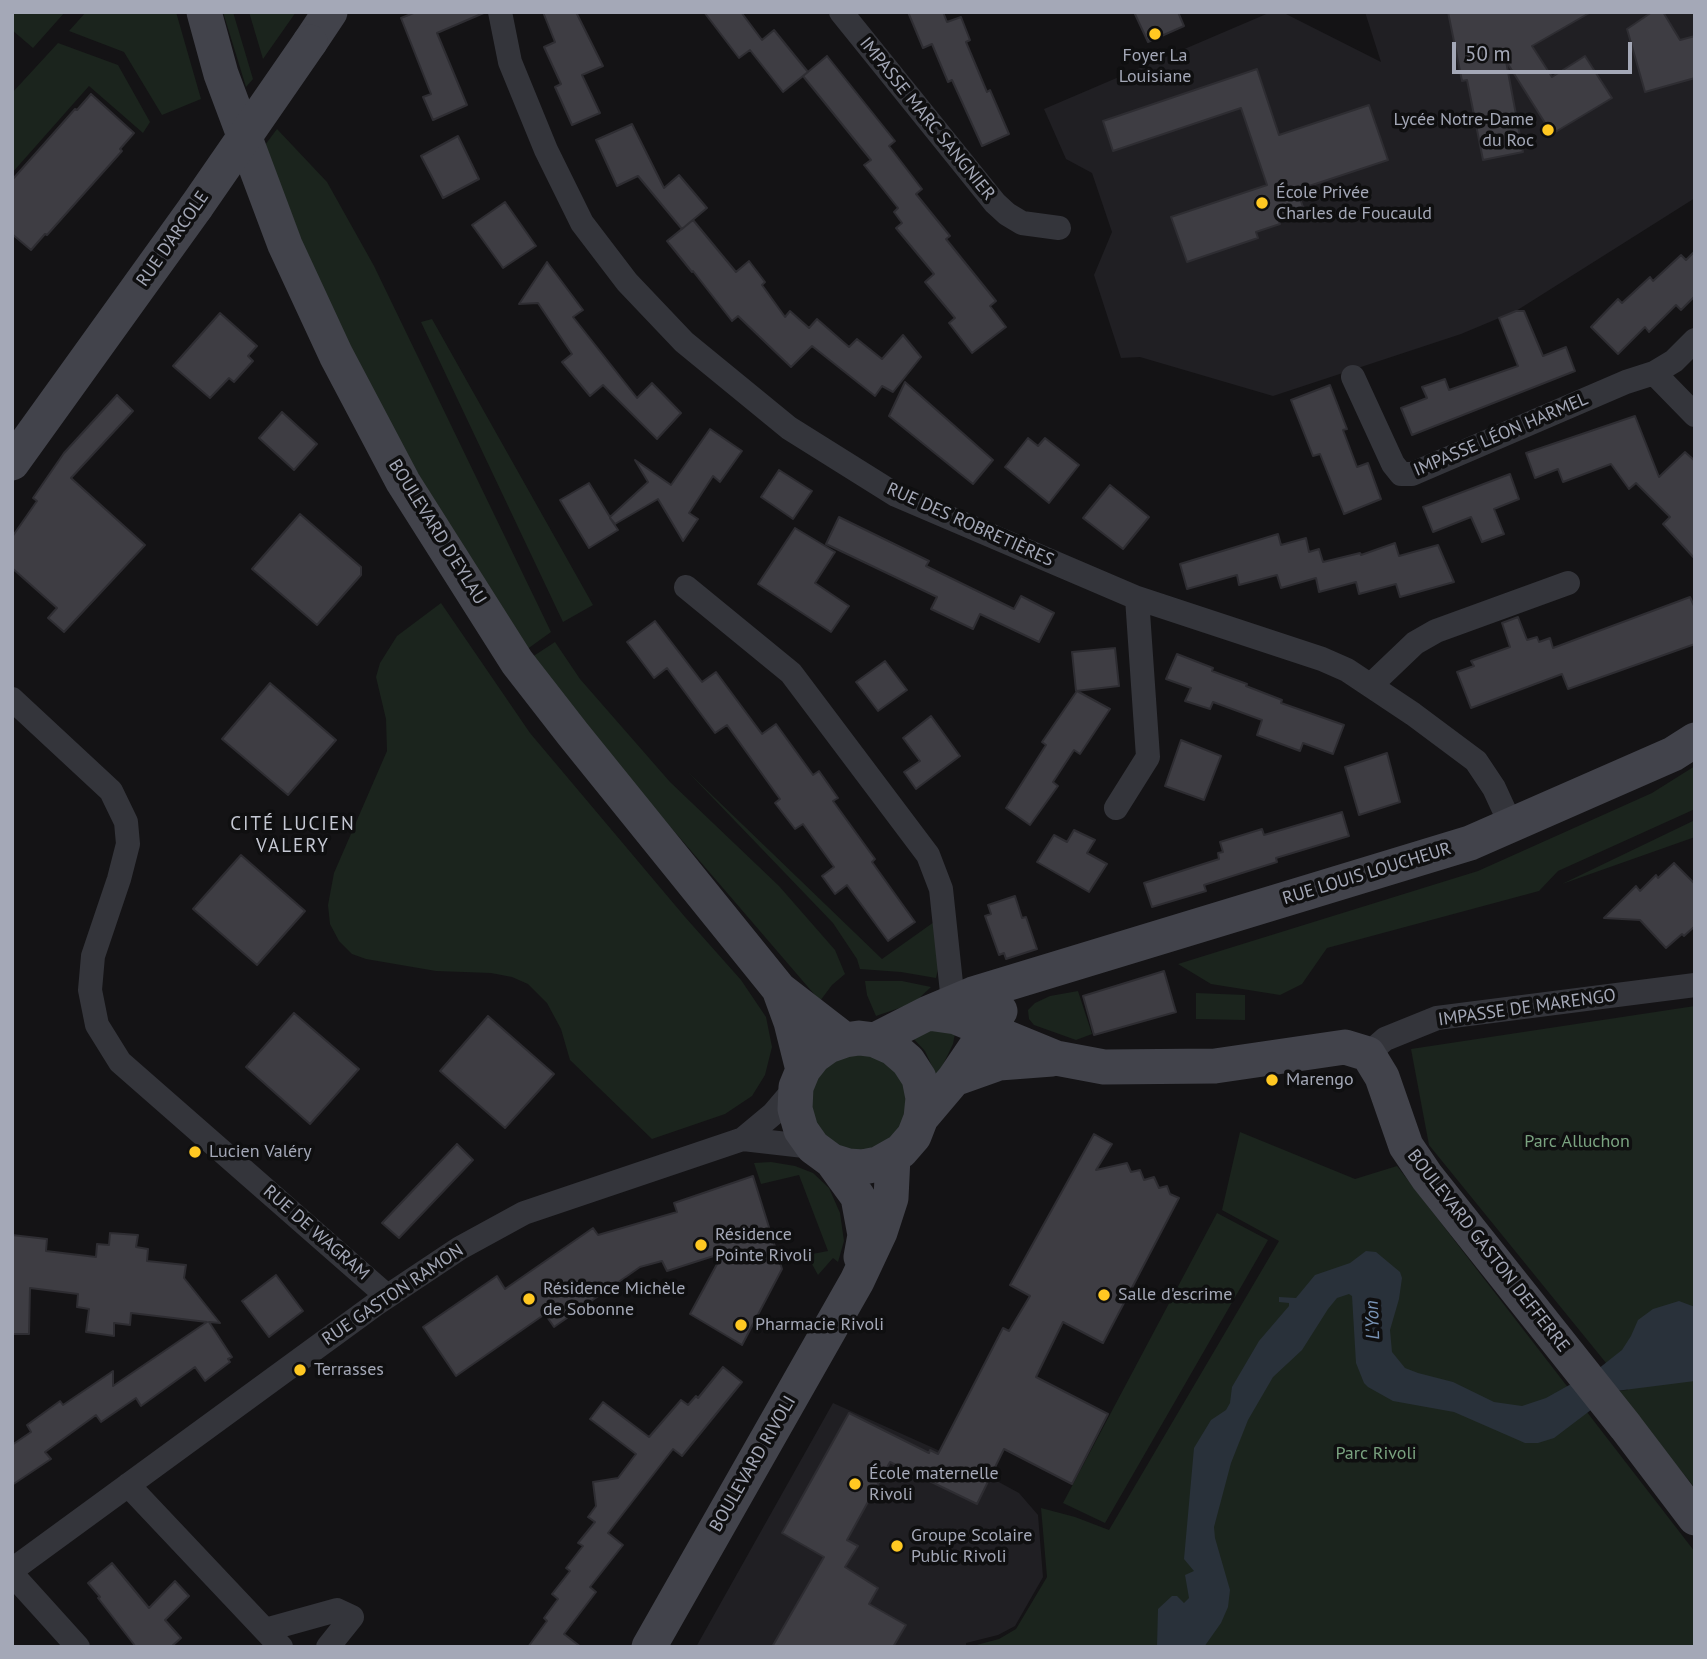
<!DOCTYPE html>
<meta charset="utf-8">
<style>
body{margin:0}
#map{position:relative;width:1707px;height:1659px;overflow:hidden;background:#141315;font-family:"PT Sans",sans-serif}
canvas{display:block}
.frame{position:absolute;inset:0;border:14px solid #a4a8b7;pointer-events:none}
.scale{position:absolute;left:1452px;top:42px;width:180px;height:32px;box-sizing:border-box;border:4px solid #a4a8b7;border-top:0;padding-left:9px;font-size:21px;line-height:24px;white-space:nowrap;color:#a4a8b7;-webkit-text-stroke:5px #0f0f10;paint-order:stroke}
</style>
<div id="map">
<canvas width="1707" height="1659"></canvas>
<div class="frame"></div>
<div class="scale">50 m</div>
</div>
<script>
const ctx = document.querySelector('canvas').getContext('2d');
ctx.lineJoin = 'round';
function fill(path, color) { ctx.fillStyle = color; ctx.fill(path, 'evenodd'); }
const toPath = rows => new Path2D(rows.map(r => 'M' + r).join(''));
function trace(path, color, width, dash) { ctx.strokeStyle = color; ctx.lineWidth = width; ctx.lineCap = dash ? 'butt' : 'round'; ctx.setLineDash(dash || []); ctx.stroke(path); }
function write(font, color, halo, rows, align = 'center') {
  ctx.font = font + ' "PT Sans",sans-serif'; ctx.lineWidth = 7; ctx.setLineDash([]); ctx.textBaseline = 'middle'; ctx.strokeStyle = halo; ctx.fillStyle = color; for (const [text, x, y, turn = 0] of rows) {
    ctx.save(); ctx.translate(x, y); ctx.rotate((+turn || 0) * Math.PI / 180); ctx.textAlign = isNaN(turn) ? turn : align; if (halo) ctx.strokeText(text, 0, 0); ctx.fillText(text, 0, 0); ctx.restore();
  }
}
fill(toPath([
 [1271,12,1282,12,1381,62,1365,12,1695,12,1695,198,1516,311,1461,334,1273,396,1140,357,1121,358,1094,275,1112,232,1092,173,1066,159,1044,109],
 [833,1403,949,1455,1019,1493,1038,1515,1043,1577,1015,1626,998,1635,966,1643,966,1647,696,1647]
]), '#201f23');
fill(toPath([
 [12,12,65,12,33,48,12,30],
 [86,12,176,12,201,99,162,115,124,52,69,31],
 [223,12,233,12,253,79,246,87],
 [249,12,296,12,263,59],
 [58,43,118,65,150,122,143,133,89,86,12,173,12,93],
 [277,129,327,182,374,266,551,632,526,650,461,550,380,407,311,265,265,145],
 [432,319,593,605,563,622,421,322],
 [441,603,530,733,685,917,741,980,766,1017,772,1047,765,1075,752,1096,725,1114,652,1139,570,1060,561,1029,547,1003,528,984,512,977,491,973,436,971,366,959,352,954,339,941,330,924,328,905,334,873,387,751,386,719,376,677,380,663,397,636],
 [555,642,580,679,670,782,779,886,835,950,845,974,832,985,820,1001,625,774,532,657],
 [1695,766,1695,809,1558,871,1539,891,1327,948,1302,984,1280,995,1211,984,1178,964,1478,871,1652,793],
 [688,772,882,959,934,922,940,960,936,978,901,972,860,969,857,959,833,923],
 [1695,820,1695,837,1562,884],
 [865,981,902,981,931,987,914,1003,876,1016,867,995],
 [1078,991,1092,1034,1076,1040,1034,1025,1029,1019,1028,1010,1035,1003,1050,996],
 [1196,993,1245,995,1245,1020,1196,1019],
 [1695,1006,1695,1488,1616,1391,1628,1390,1429,1145,1411,1049],
 [934,1026,956,1028,953,1044,937,1077,925,1051,910,1035],
 [880,1049,912,1096,897,1136,860,1154,832,1147,814,1126,804,1096,830,1053],
 [1240,1132,1355,1179,1397,1166,1695,1552,1695,1647,969,1647,999,1639,1016,1629,1047,1577,1041,1508,1075,1517,1109,1530,1279,1241,1222,1210],
 [771,1162,795,1166,813,1173,829,1188,840,1213,844,1241,838,1262,833,1258,818,1275,807,1255,828,1251,799,1175,761,1184,754,1163],
 [1217,1213,1268,1240,1105,1523,1063,1503]
]), '#1b241d');
fill(toPath([
 [1366,1251,1376,1252,1400,1272,1402,1278,1399,1299,1390,1330,1392,1352,1405,1368,1418,1373,1453,1382,1494,1402,1522,1406,1546,1398,1598,1369,1622,1350,1631,1336,1638,1320,1653,1309,1679,1301,1695,1307,1695,1381,1616,1391,1554,1438,1538,1443,1525,1443,1454,1412,1393,1401,1368,1387,1364,1383,1356,1363,1352,1296,1349,1294,1337,1298,1328,1309,1302,1350,1273,1377,1248,1420,1231,1463,1214,1527,1215,1538,1230,1590,1228,1607,1221,1623,1204,1647,1157,1647,1158,1609,1172,1596,1177,1596,1184,1603,1189,1598,1185,1575,1194,1571,1184,1559,1194,1448,1211,1420,1226,1410,1230,1403,1232,1387,1259,1341,1289,1306,1289,1303,1279,1302,1279,1297,1296,1298,1315,1275,1350,1263]
]), '#29313a');
const building = toPath([
 [416,12,486,12,437,33,467,105,433,120,423,97,431,94,401,18,416,12],
 [543,12,576,12,603,66,582,75,600,113,572,125,555,87,561,84,544,47,555,42,543,12],
 [704,12,741,12,762,40,774,30,808,72,783,92,750,50,739,58,704,12],
 [908,12,943,12,947,22,961,17,970,40,966,42,987,92,990,90,1009,134,982,146,952,80,948,82,932,44,923,48,908,12],
 [1134,12,1178,12,1184,26,1148,42,1134,12],
 [1448,12,1591,12,1532,46,1552,77,1585,56,1612,98,1552,134,1506,61,1523,152,1483,160,1467,80,1462,81,1448,12],
 [1652,12,1663,12,1680,40,1695,36,1695,78,1645,92,1627,29,1652,12],
 [827,56,895,141,889,146,922,189,916,194,950,236,946,239,996,301,990,306,1006,327,972,353,949,323,955,318,925,282,934,274,896,228,902,223,894,212,898,208,864,165,871,160,803,76,827,56],
 [1257,69,1279,135,1369,105,1388,160,1297,190,1303,207,1277,216,1280,224,1256,232,1258,238,1187,262,1171,217,1267,185,1241,108,1113,151,1103,121,1257,69],
 [91,94,134,133,120,149,122,151,47,235,45,234,31,250,12,234,12,180,75,109,77,110,91,94],
 [632,124,664,188,679,175,707,208,682,229,638,176,617,186,596,140,632,124],
 [458,136,479,179,443,198,421,156,458,136],
 [505,202,536,246,503,268,472,225,505,202],
 [693,220,736,272,749,261,765,282,762,285,785,317,790,311,809,328,817,319,849,347,857,339,882,359,903,335,921,357,893,392,882,386,875,396,812,346,791,367,738,316,732,321,693,271,692,272,667,241,693,220],
 [1695,251,1695,296,1681,310,1676,305,1649,332,1645,327,1618,354,1591,327,1618,299,1622,303,1650,277,1653,281,1681,255,1686,260,1695,251],
 [547,262,583,310,573,317,637,398,652,383,681,413,657,439,603,385,590,396,562,362,572,354,538,303,519,304,547,262],
 [1516,311,1524,311,1543,356,1566,347,1575,371,1412,435,1401,408,1427,398,1422,387,1445,379,1449,390,1518,366,1499,318,1516,311],
 [220,313,257,346,248,356,253,361,234,382,229,378,210,398,173,366,220,313],
 [905,382,993,460,973,484,889,416,905,382],
 [1330,385,1347,429,1343,430,1357,467,1368,463,1381,499,1344,514,1320,454,1313,456,1291,400,1330,385],
 [117,395,133,411,71,478,145,545,64,632,48,618,57,608,12,568,12,537,37,501,33,498,64,453,117,395],
 [282,412,317,444,294,470,259,438,282,412],
 [1635,416,1659,477,1685,452,1695,461,1695,559,1663,524,1670,517,1636,483,1629,489,1611,464,1563,482,1558,469,1535,478,1526,453,1635,416],
 [710,429,742,451,720,482,713,476,689,513,698,519,683,541,658,499,615,524,610,518,618,530,589,548,560,500,589,483,610,517,648,482,635,460,671,485,710,429],
 [1028,438,1038,446,1045,438,1079,465,1049,503,1005,467,1028,438],
 [779,470,812,491,793,519,761,497,779,470],
 [1510,474,1519,499,1494,509,1504,534,1482,542,1471,517,1433,532,1423,507,1510,474],
 [1110,485,1149,517,1123,549,1083,518,1110,485],
 [300,514,361,567,361,575,317,625,252,569,300,514],
 [839,517,929,561,926,566,1014,609,1021,596,1054,613,1039,642,980,614,973,629,931,609,937,597,826,544,839,517],
 [795,528,835,552,815,583,849,606,831,632,758,584,795,528],
 [1278,534,1281,545,1306,538,1309,552,1319,549,1323,562,1360,553,1361,555,1395,543,1399,556,1438,545,1454,582,1400,597,1396,584,1359,594,1356,582,1319,592,1316,578,1281,588,1277,575,1239,585,1237,575,1187,589,1180,564,1278,534],
 [1690,597,1695,608,1695,644,1568,689,1562,674,1471,708,1457,672,1474,666,1471,661,1510,647,1502,623,1518,617,1527,640,1537,637,1539,642,1550,638,1553,648,1690,597],
 [655,621,702,682,716,672,762,734,776,724,813,775,819,771,838,798,833,801,875,859,872,862,915,922,888,941,847,885,835,894,822,876,834,867,803,824,795,829,775,803,780,799,727,725,715,733,667,668,654,678,627,642,655,621],
 [1115,648,1119,686,1076,691,1072,652,1115,648],
 [1177,654,1213,668,1212,671,1247,684,1246,686,1282,700,1281,703,1344,725,1333,754,1303,743,1300,751,1257,735,1262,720,1213,702,1210,709,1185,701,1191,688,1166,679,1177,654],
 [885,661,907,690,878,711,856,682,885,661],
 [270,683,336,740,288,795,222,739,270,683],
 [1077,691,1110,709,1080,754,1074,750,1053,782,1058,786,1030,825,1006,808,1046,745,1042,742,1077,691],
 [931,716,960,756,916,789,904,772,920,761,903,738,931,716],
 [1181,740,1221,756,1204,800,1165,786,1181,740],
 [1387,753,1400,802,1359,815,1345,767,1387,753],
 [1342,812,1349,836,1276,858,1277,862,1204,885,1206,891,1152,907,1144,883,1219,859,1218,853,1223,852,1220,842,1262,829,1264,835,1342,812],
 [1074,830,1095,840,1087,853,1107,864,1089,892,1037,862,1054,835,1067,842,1074,830],
 [241,855,305,911,257,965,193,909,241,855],
 [1674,863,1695,884,1695,926,1684,936,1682,934,1666,948,1640,920,1604,918,1636,886,1640,891,1656,875,1658,878,1674,863],
 [1015,896,1022,918,1026,917,1037,949,1006,959,1004,953,999,955,985,916,991,914,988,905,1015,896],
 [1164,971,1176,1012,1094,1035,1083,996,1164,971],
 [294,1013,359,1069,310,1124,246,1067,294,1013],
 [488,1016,554,1074,505,1128,440,1071,488,1016],
 [1094,1134,1112,1144,1096,1170,1127,1163,1131,1172,1140,1170,1144,1180,1154,1177,1159,1188,1167,1186,1170,1194,1179,1198,1103,1343,1063,1322,1036,1377,1108,1414,1072,1484,1004,1449,977,1504,890,1462,847,1540,858,1546,845,1567,878,1588,869,1604,906,1625,893,1647,772,1647,824,1557,782,1533,849,1413,929,1453,930,1450,938,1454,1003,1328,1009,1331,1030,1296,1010,1285,1094,1134],
 [457,1144,473,1160,399,1238,382,1223,457,1144],
 [753,1176,782,1269,742,1345,690,1314,723,1253,667,1271,662,1261,640,1267,554,1327,545,1314,456,1376,423,1327,497,1276,505,1289,593,1228,598,1235,677,1212,674,1203,753,1176],
 [110,1233,138,1235,136,1247,148,1249,147,1261,186,1265,184,1278,220,1323,209,1322,232,1357,228,1359,230,1362,205,1381,195,1367,141,1406,136,1398,101,1422,96,1415,45,1452,51,1459,12,1485,12,1445,31,1432,27,1425,60,1401,63,1405,113,1371,113,1386,207,1322,131,1313,130,1325,114,1323,114,1336,86,1332,89,1309,77,1307,78,1294,30,1288,29,1334,12,1334,12,1235,47,1239,46,1251,96,1257,97,1244,109,1245,110,1233],
 [276,1275,303,1311,269,1337,242,1301,276,1275],
 [723,1367,742,1382,682,1456,673,1449,608,1533,623,1545,590,1587,596,1592,564,1634,581,1647,528,1647,547,1621,544,1618,558,1599,552,1594,570,1571,566,1568,583,1546,578,1543,595,1522,588,1517,596,1506,593,1482,618,1478,636,1454,590,1419,603,1402,649,1437,681,1400,688,1405,696,1396,698,1398,723,1367],
 [112,1563,149,1608,175,1581,189,1596,165,1620,181,1638,171,1647,136,1647,98,1598,100,1597,88,1583,112,1563]
]);
fill(building, '#3e3d43');
trace(building, '#2e2d32', 2);
trace(toPath([
 [500,12,510,62,546,150,582,223,627,282,684,342,789,428,896,495,1137,598,1322,659,1347,670,1413,714,1476,761,1494,788,1511,825],
 [841,12,995,203,1007,214,1022,223,1059,228],
 [1654,373,1695,415],
 [1353,377,1393,464,1401,474,1412,474,1626,382,1654,373,1674,361,1695,340],
 [686,587,791,673,928,855,941,889,953,1002],
 [1371,685,1415,643,1436,631,1568,583],
 [12,699,111,791,126,822,128,844,119,879,93,956,90,990,97,1025,120,1062,387,1296],
 [1116,808,1148,757,1137,598],
 [1368,1054,1385,1039,1437,1018,1695,985],
 [743,1139,813,1147],
 [128,1485,281,1647],
 [12,1570,376,1304,460,1248,524,1213,743,1139,773,1114,796,1087],
 [12,1574,78,1647],
 [265,1630,337,1610,352,1617,328,1647]
]), '#34353b', 24);
trace(toPath([
 [204,12,221,74,285,245,336,355,403,482,517,662,573,734,779,989,845,1040],
 [310,42,330,12],
 [12,463,196,207],
 [779,989,791,1022,803,1070],
 [928,1013,956,1017,1056,1058,1104,1067,1215,1066,1345,1047,1368,1054,1382,1077,1406,1146,1427,1177,1626,1427,1695,1518],
 [875,1040,928,1013,973,994,1470,843,1673,754,1695,740],
 [954,1079,999,1063,1052,1059],
 [921,1118,923,1098,919,1078,908,1061,893,1048,875,1040,859,1038,845,1040,828,1046,814,1056,803,1070,796,1087,795,1109,801,1130,813,1147,832,1161,848,1166,863,1167,878,1164,901,1151,914,1136,921,1118,954,1079,1000,1011],
 [832,1161,858,1197,865,1235,861,1257],
 [649,1647,857,1281,880,1232,891,1198,893,1157]
]), '#42434b', 35);
trace(toPath([
 [196,207,310,42]
]), '#42434b', 35);
for (const [x, y, r, color] of [
 [1155,34,7,"#ffc822"],
 [1548,130,7,"#ffc822"],
 [1262,203,7,"#ffc822"],
 [1272,1080,7,"#ffc822"],
 [195,1152,7,"#ffc822"],
 [701,1245,7,"#ffc822"],
 [1104,1295,7,"#ffc822"],
 [529,1299,7,"#ffc822"],
 [741,1325,7,"#ffc822"],
 [300,1370,7,"#ffc822"],
 [855,1484,7,"#ffc822"],
 [897,1546,7,"#ffc822"]
]) { const dot = new Path2D(); dot.arc(x, y, r, 0, 2 * Math.PI); ctx.fillStyle = color; ctx.fill(dot); trace(dot, '#0f0f10', 2.5); }
write('18px', '#a4a8b7', '#0f0f10', [
 ["Foyer La",1155,56,"center"],
 ["Louisiane",1155,77,"center"],
 ["Lycée Notre-Dame",1534,120,"right"],
 ["du Roc",1534,141,"right"],
 ["École Privée",1276,193],
 ["Charles de Foucauld",1276,214],
 ["Marengo",1286,1080],
 ["Lucien Valéry",209,1152],
 ["Résidence",715,1235],
 ["Pointe Rivoli",715,1256],
 ["Résidence Michèle",543,1289],
 ["de Sobonne",543,1310],
 ["Salle d'escrime",1118,1295],
 ["Pharmacie Rivoli",755,1325],
 ["Terrasses",314,1370],
 ["École maternelle",869,1474],
 ["Rivoli",869,1495],
 ["Groupe Scolaire",911,1536],
 ["Public Rivoli",911,1557]
], 'left');
write('18px', '#a4a8b7', '#0f0f10', [
 ["IMPASSE MARC SANGNIER",927,119,51],
 ["RUE D'ARCOLE",173,239,-55],
 ["IMPASSE LÉON HARMEL",1501,435,-23],
 ["RUE DES ROBRETIÈRES",970,525,24],
 ["BOULEVARD D'EYLAU",437,532,58],
 ["RUE LOUIS LOUCHEUR",1367,874,-17],
 ["IMPASSE DE MARENGO",1527,1008,-8],
 ["RUE DE WAGRAM",316,1233,41],
 ["BOULEVARD GASTON DEFFERRE",1488,1251,52],
 ["RUE GASTON RAMON",393,1295,-34],
 ["BOULEVARD RIVOLI",753,1464,-60]
]);
write('18px', '#7aa380', '#0f0f10', [
 ["Parc Alluchon",1577,1142],
 ["Parc Rivoli",1376,1454]
]);
ctx.letterSpacing = '2px';
write('19px', '#c5c8d3', '#0f0f10', [
 ["CITÉ LUCIEN",293,825],
 ["VALERY",293,847]
]);
ctx.letterSpacing = '0px';
write('italic 19px', '#7893b5', '#0f0f10', [
 ["L'Yon",1373,1320,-92]
]);
</script>
